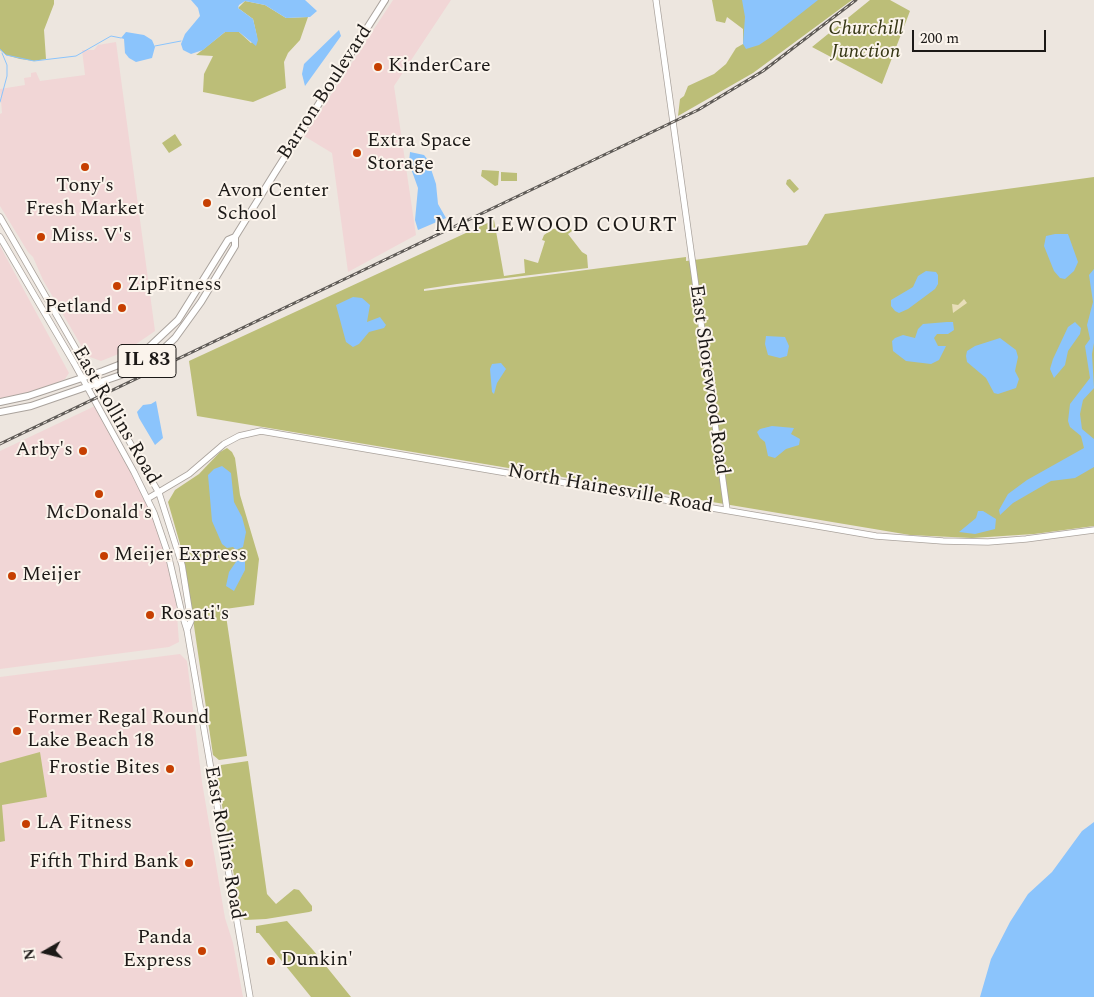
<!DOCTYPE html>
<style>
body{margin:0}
#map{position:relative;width:1094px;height:997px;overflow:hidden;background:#ede6df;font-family:Spectral,serif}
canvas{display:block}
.north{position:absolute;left:20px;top:927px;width:50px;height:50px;-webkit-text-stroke:4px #fbf4ec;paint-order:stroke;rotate:262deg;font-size:14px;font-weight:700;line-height:20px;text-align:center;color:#1c1917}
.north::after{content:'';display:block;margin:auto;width:18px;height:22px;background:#1c1917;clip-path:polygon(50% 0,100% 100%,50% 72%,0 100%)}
.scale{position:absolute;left:912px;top:30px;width:134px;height:22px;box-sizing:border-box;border:2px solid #1c1917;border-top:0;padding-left:6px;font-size:15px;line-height:18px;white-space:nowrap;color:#1c1917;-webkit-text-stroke:4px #fbf4ec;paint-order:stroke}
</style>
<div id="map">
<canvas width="1094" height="997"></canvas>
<div class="north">N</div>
<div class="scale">200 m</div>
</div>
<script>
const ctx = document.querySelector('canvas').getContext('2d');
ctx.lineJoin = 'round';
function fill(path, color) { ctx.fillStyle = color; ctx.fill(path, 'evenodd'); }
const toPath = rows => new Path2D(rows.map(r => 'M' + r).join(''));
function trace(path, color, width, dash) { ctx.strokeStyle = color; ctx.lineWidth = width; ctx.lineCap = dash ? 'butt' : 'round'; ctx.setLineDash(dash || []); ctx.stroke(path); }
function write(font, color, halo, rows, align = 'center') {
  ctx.font = font + ' Spectral,serif'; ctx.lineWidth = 4; ctx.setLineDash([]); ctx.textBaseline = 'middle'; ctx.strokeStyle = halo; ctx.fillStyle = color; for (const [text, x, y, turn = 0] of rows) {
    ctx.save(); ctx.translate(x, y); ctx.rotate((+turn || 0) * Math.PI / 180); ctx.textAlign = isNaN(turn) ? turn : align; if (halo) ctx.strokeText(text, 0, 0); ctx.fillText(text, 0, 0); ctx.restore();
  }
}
fill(toPath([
 [393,0,451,0,394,86,416,235,348,272,332,153,304,136],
 [116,42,155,331,126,351,101,361,90,357,82,347,43,280,33,257,28,252,0,206,0,114,2,113,0,89,25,85,24,78,31,77,31,73,36,72,40,81,85,75,82,50,94,50,98,45],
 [0,246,69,373,65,379,50,386,0,400],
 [95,406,128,462,155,519,175,589,179,642,169,647,0,669,0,451],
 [180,654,187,661,202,782,225,918,233,943,243,997,0,997,0,677]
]), '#f1d6d6');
fill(toPath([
 [0,0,54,0,54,4,44,30,46,59,34,61,20,59,6,55,0,50],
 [712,0,852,0,753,73,678,116,680,99,684,96,688,86,714,74,726,64,736,48,743,44,743,29,727,17,725,23,716,21],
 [870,0,890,0,910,11,882,84,812,47],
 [245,1,265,5,286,18,308,17,300,40,288,53,284,62,286,88,253,102,203,92,204,74,213,56,196,55,225,32,239,32,251,43,257,37,253,19,238,8],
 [175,134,182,145,169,153,162,143],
 [482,170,499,171,498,185,495,186,481,176],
 [501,172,517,173,517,181,501,181],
 [1094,177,1094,526,1034,534,972,538,910,535,197,416,189,361,494,220,504,276,525,273,524,259,538,263,545,241,542,240,544,235,553,229,561,228,570,228,572,231,568,234,582,252,587,255,588,268,457,284,424,289,424,291,686,257,686,261,807,245,825,214],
 [790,179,799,189,794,193,786,184,787,180],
 [227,448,232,452,235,458,240,495,259,559,254,605,225,609,247,756,219,760,213,755,184,558,168,502,175,490,199,474,220,452],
 [40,752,47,797,2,805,5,841,0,842,0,763],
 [248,761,267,894,276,904,294,889,299,890,312,906,312,911,309,912,266,919,245,920,241,917,216,770,221,765],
 [287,921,313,950,351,997,311,997,259,933,256,933,256,926]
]), '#bcbe78');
fill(toPath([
 [964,299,967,303,953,313,952,304,958,305]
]), '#e8deb9');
fill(toPath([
 [191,0,305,0,317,11,310,17,286,18,265,5,245,1,239,5,238,8,253,19,258,40,256,46,239,32,225,32,203,50,191,54,183,50,181,44,185,34,200,16,198,8],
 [742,0,818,0,771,37,759,45,746,49,743,44,745,17],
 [339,30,341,36,305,86,302,74,304,64],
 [126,32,144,35,152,40,155,47,152,58,136,62,129,58,125,53,124,39,121,38],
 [410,152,424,155,428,160,436,184,438,204,446,218,418,230,415,220,418,188,409,163],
 [1055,234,1068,234,1078,262,1074,271,1065,279,1060,278,1054,271,1044,246,1046,236],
 [1094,269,1094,343,1092,354,1094,388,1083,400,1080,414,1082,429,1094,439,1094,467,1075,478,1051,481,1013,503,1000,515,999,510,1008,494,1027,480,1084,448,1081,436,1070,427,1068,421,1070,404,1090,378,1085,346,1090,339,1087,325,1093,302,1089,275],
 [926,271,936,272,938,275,938,284,935,289,908,309,899,313,895,311,891,306,891,300,913,287,918,276],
 [353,297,362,298,370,305,367,322,380,317,386,325,384,328,369,332,359,344,353,347,346,342,336,305],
 [947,322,953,322,954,330,948,334,937,334,934,338,938,346,946,346,939,360,931,364,906,361,893,351,892,341,895,338,903,335,915,338,918,329,923,324],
 [1075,322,1081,328,1080,334,1068,351,1065,365,1054,378,1050,369,1053,359,1068,327],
 [766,336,785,337,789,346,787,356,780,358,768,355,765,344],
 [1000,338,1016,350,1018,357,1015,371,1019,379,1016,388,998,394,994,393,986,378,967,362,966,356,967,351,975,346],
 [501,363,506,369,497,383,494,394,492,392,490,369,492,364],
 [156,401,163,438,155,445,139,418,137,412,143,405,151,404],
 [772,426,794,428,791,434,800,439,799,445,786,449,775,458,768,456,765,442,760,438,757,432,760,429],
 [222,466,231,473,234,502,242,517,246,532,243,547,236,550,233,547,227,548,222,544,212,521,208,475,214,469],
 [978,511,983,511,996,519,995,529,975,534,959,532,976,518],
 [245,555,245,570,234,591,226,586,229,572,240,556],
 [1094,822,1094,997,980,997,991,959,1010,922,1028,894,1052,872,1082,831]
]), '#8bc4fc');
trace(toPath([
 [155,46,181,41],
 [0,49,6,55,34,61,76,56,111,36,121,38],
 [0,102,7,76,7,65,2,53]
]), '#8bc4fc', 1);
const secondary = toPath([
 [656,0,727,510],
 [0,217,159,493,182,565,191,621,187,630],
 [0,237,74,363,134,472,154,513,168,554,182,614,187,630,250,997],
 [147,499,189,474,224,444,239,436,261,431,876,536,943,541,988,542,1026,539,1094,530]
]);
const primary = toPath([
 [0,402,28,396,103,371,129,361,146,350,178,320,228,240,235,237],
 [0,412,31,406,121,375,156,356,175,338,201,302,235,246,235,237,276,171,385,0]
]);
trace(secondary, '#aaa39d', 7);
trace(primary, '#aaa39d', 8);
trace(secondary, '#fff', 5.5);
trace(primary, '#fff', 6);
const rail = toPath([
 [0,444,698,110,763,71,856,0]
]);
trace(rail, '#5f5b57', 3);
trace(rail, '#fbf4ec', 1, [4]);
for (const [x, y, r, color] of [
 [378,67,5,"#c63f01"],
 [357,153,5,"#c63f01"],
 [85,167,5,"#c63f01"],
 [207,203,5,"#c63f01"],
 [41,237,5,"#c63f01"],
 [117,286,5,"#c63f01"],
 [122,308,5,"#c63f01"],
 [83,451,5,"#c63f01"],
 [99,494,5,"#c63f01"],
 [104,556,5,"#c63f01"],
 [12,576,5,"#c63f01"],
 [150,615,5,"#c63f01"],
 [17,731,5,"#c63f01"],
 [170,769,5,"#c63f01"],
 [26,824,5,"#c63f01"],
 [189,863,5,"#c63f01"],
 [202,951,5,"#c63f01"],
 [271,961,5,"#c63f01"]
]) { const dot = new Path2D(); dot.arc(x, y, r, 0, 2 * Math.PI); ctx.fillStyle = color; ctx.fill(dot); trace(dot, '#fbf4ec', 2); }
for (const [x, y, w] of [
 [147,361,58]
]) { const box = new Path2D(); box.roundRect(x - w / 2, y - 16.5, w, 33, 4); ctx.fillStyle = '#fbf4ec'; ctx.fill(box); trace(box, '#1c1917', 1); }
write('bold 19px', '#1c1917', null, [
 ["IL 83",147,361]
]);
write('italic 20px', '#363715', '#fbf4ec', [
 ["Churchill",866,30],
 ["Junction",866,53]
]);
write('20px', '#1c1917', '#fbf4ec', [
 ["KinderCare",388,67],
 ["Extra Space",367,142],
 ["Storage",367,165],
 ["Tony's",85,187,"center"],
 ["Fresh Market",85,210,"center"],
 ["Avon Center",217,192],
 ["School",217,215],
 ["Miss. V's",51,237],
 ["ZipFitness",127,286],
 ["Petland",112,308,"right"],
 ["Arby's",73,451,"right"],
 ["McDonald's",99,514,"center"],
 ["Meijer Express",114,556],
 ["Meijer",22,576],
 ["Rosati's",160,615],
 ["Former Regal Round",27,719],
 ["Lake Beach 18",27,742],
 ["Frostie Bites",160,769,"right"],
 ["LA Fitness",36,824],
 ["Fifth Third Bank",179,863,"right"],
 ["Panda",192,939,"right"],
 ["Express",192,962,"right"],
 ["Dunkin'",281,961]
], 'left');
write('20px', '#1c1917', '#fbf4ec', [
 ["Barron Boulevard",326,93,-57],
 ["East Shorewood Road",708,380,82],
 ["East Rollins Road",115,416,60],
 ["North Hainesville Road",610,490,10],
 ["East Rollins Road",223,843,80]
]);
ctx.letterSpacing = '1px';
write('21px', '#1c1917', '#fbf4ec', [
 ["MAPLEWOOD COURT",556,227]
]);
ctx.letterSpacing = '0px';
</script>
